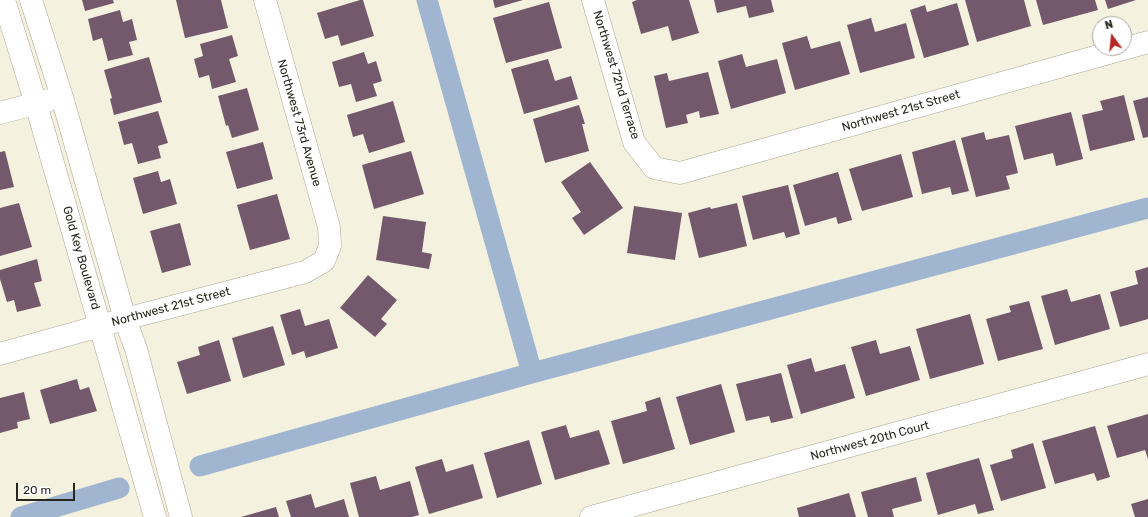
<!DOCTYPE html>
<style>
body{margin:0}
#map{position:relative;width:1148px;height:517px;overflow:hidden;background:#f4f1df;font-family:Rubik,sans-serif}
canvas{display:block}
.north{position:absolute;left:1092px;top:16px;width:40px;height:40px;box-sizing:border-box;background:#fff;border:1px solid #a9a8a5;border-radius:50%;rotate:345deg;font-size:11px;font-weight:700;line-height:16px;text-align:center;color:#27261f}
.north::after{content:'';display:block;margin:auto;width:14px;height:18px;background:#b62728;clip-path:polygon(50% 0,100% 100%,50% 72%,0 100%)}
.scale{position:absolute;left:16px;top:483px;width:59px;height:18px;box-sizing:border-box;border:2px solid #27261f;border-top:0;padding-left:5px;font-size:12px;line-height:14px;white-space:nowrap;color:#27261f;-webkit-text-stroke:3px #fff;paint-order:stroke}
</style>
<div id="map">
<canvas width="1148" height="517"></canvas>
<div class="north">N</div>
<div class="scale">20 m</div>
</div>
<script>
const ctx = document.querySelector('canvas').getContext('2d');
ctx.lineJoin = 'round';
const toPath = rows => new Path2D(rows.map(r => 'M' + r).join(''));
function trace(path, color, width, dash) { ctx.strokeStyle = color; ctx.lineWidth = width; ctx.lineCap = dash ? 'butt' : 'round'; ctx.setLineDash(dash || []); ctx.stroke(path); }
function fill(path, color) { ctx.fillStyle = color; ctx.fill(path, 'evenodd'); }
function write(font, color, halo, rows, align = 'center') {
  ctx.font = font + ' Rubik,sans-serif'; ctx.lineWidth = 4; ctx.setLineDash([]); ctx.textBaseline = 'middle'; ctx.strokeStyle = halo; ctx.fillStyle = color; for (const [text, x, y, turn = 0] of rows) {
    ctx.save(); ctx.translate(x, y); ctx.rotate((+turn || 0) * Math.PI / 180); ctx.textAlign = isNaN(turn) ? turn : align; if (halo) ctx.strokeText(text, 0, 0); ctx.fillText(text, 0, 0); ctx.restore();
  }
}
trace(toPath([
 [427,0,532,373],
 [200,466,532,373,1148,208],
 [21,517,119,488]
]), '#9fb5d0', 21);
fill(toPath([
 [82,0,113,0,114,3,85,11],
 [176,0,221,0,228,28,185,38],
 [360,0,363,0,374,36,341,46,338,35,325,39,317,13],
 [493,0,523,0,495,8],
 [637,0,689,0,699,33,672,41,668,26,641,34,632,2],
 [714,0,771,0,774,12,749,18,746,6,717,13],
 [965,0,1024,0,1031,26,977,42],
 [1036,0,1095,0,1098,10,1043,25],
 [1105,0,1136,0,1108,9],
 [549,2,562,48,506,63,493,18],
 [957,3,969,45,924,58,910,10,925,5,927,12],
 [120,10,123,22,132,19,137,40,129,42,133,55,108,61,102,38,93,41,88,19],
 [871,18,875,32,906,23,915,58,860,73,847,25],
 [232,35,238,56,229,59,236,82,212,89,209,75,199,78,194,59,203,56,200,44],
 [807,36,811,49,840,41,850,74,795,90,782,43],
 [364,52,368,64,376,61,382,81,373,84,377,96,356,102,351,84,339,87,332,62],
 [742,54,746,67,777,59,786,93,731,109,718,61],
 [149,57,162,102,114,115,110,99,112,98,104,70],
 [548,59,555,81,571,76,578,99,524,114,511,69],
 [708,72,719,114,700,118,699,111,686,115,688,123,666,128,654,76,667,73,669,81],
 [247,88,259,130,232,138,228,125,226,126,218,96],
 [1124,95,1135,140,1090,151,1082,115,1103,110,1100,101],
 [1148,97,1148,137,1143,138,1133,101],
 [393,101,405,142,369,153,363,134,353,137,347,115],
 [579,105,585,124,582,124,589,151,545,163,533,119],
 [158,111,168,143,158,146,161,158,138,164,132,143,124,145,118,122],
 [1071,112,1083,159,1056,166,1053,153,1024,160,1015,126],
 [984,132,986,140,1009,135,1018,173,1006,176,1010,189,976,197,961,138],
 [955,140,969,191,952,195,950,187,922,194,912,152],
 [263,142,273,179,237,189,226,152],
 [5,151,14,187,0,190,0,152],
 [411,151,424,194,374,209,362,165],
 [901,154,913,197,862,211,849,169],
 [590,162,623,208,584,235,572,218,581,212,561,182],
 [158,171,161,182,170,179,177,204,143,214,133,178],
 [838,172,852,220,838,224,836,217,805,226,793,185],
 [788,185,800,234,786,238,784,232,753,240,742,196],
 [277,194,290,239,250,250,237,205],
 [19,203,32,247,0,256,0,208],
 [737,203,747,246,699,258,688,213,710,207,711,209],
 [634,206,682,213,675,260,627,253],
 [383,216,426,222,422,252,432,254,429,269,376,260],
 [180,223,191,265,162,273,150,231],
 [37,259,42,281,34,283,41,306,17,312,14,300,7,302,0,279,0,270],
 [1148,267,1148,319,1120,327,1110,292,1138,284,1135,271],
 [368,275,397,300,381,319,387,324,375,337,340,308],
 [1067,289,1071,302,1100,294,1110,329,1055,345,1041,296],
 [1029,301,1043,349,998,361,986,319,1011,312,1009,306],
 [300,309,305,326,329,319,338,348,306,358,304,351,292,355,280,315],
 [970,314,984,364,930,379,916,329],
 [273,326,285,365,243,378,232,338],
 [219,340,231,381,187,394,177,362,200,355,198,347],
 [876,340,880,354,910,346,920,380,866,396,851,347],
 [811,358,815,372,845,364,855,398,801,414,787,365],
 [781,373,793,418,771,423,769,416,746,421,736,384],
 [77,379,80,390,89,387,97,411,50,424,40,390],
 [721,384,735,432,690,445,676,397],
 [24,392,30,419,17,422,18,428,0,433,0,398],
 [660,397,675,449,623,464,611,421,647,411,645,402],
 [1148,414,1148,459,1145,450,1117,458,1107,426],
 [566,425,570,438,599,430,610,464,555,480,541,432],
 [1095,426,1110,477,1097,481,1094,473,1055,484,1042,441],
 [529,440,542,484,497,498,484,453],
 [1033,443,1046,488,1001,501,990,465,1013,458,1011,450],
 [979,458,994,510,978,514,975,504,938,515,926,473],
 [442,459,446,472,473,464,483,498,429,514,415,467],
 [376,476,380,490,410,481,419,515,412,517,359,517,350,483],
 [916,477,922,501,892,509,894,517,868,517,861,492],
 [849,493,856,517,799,517,797,508],
 [311,494,315,508,344,499,349,517,291,517,286,501],
 [1148,499,1148,517,1135,517,1131,504],
 [276,507,279,517,241,517]
]), '#74586c');
const minor = toPath([
 [4,0,36,104,155,517],
 [31,0,62,97,125,319,136,349,181,517],
 [593,0,634,142,654,168,680,173,1148,42],
 [0,113,49,100],
 [0,354,125,319,305,272,324,261,330,246,329,227,265,0],
 [591,517,1148,364]
]);
trace(minor, '#a9a695', 23);
trace(minor, '#fff', 22);
write('12px', '#27261f', '#fff', [
 ["Northwest 72nd Terrace",616,75,73],
 ["Northwest 21st Street",901,111,-16],
 ["Northwest 73rd Avenue",299,123,74],
 ["Gold Key Boulevard",81,258,74],
 ["Northwest 21st Street",171,307,-15],
 ["Northwest 20th Court",870,441,-15]
]);
</script>
